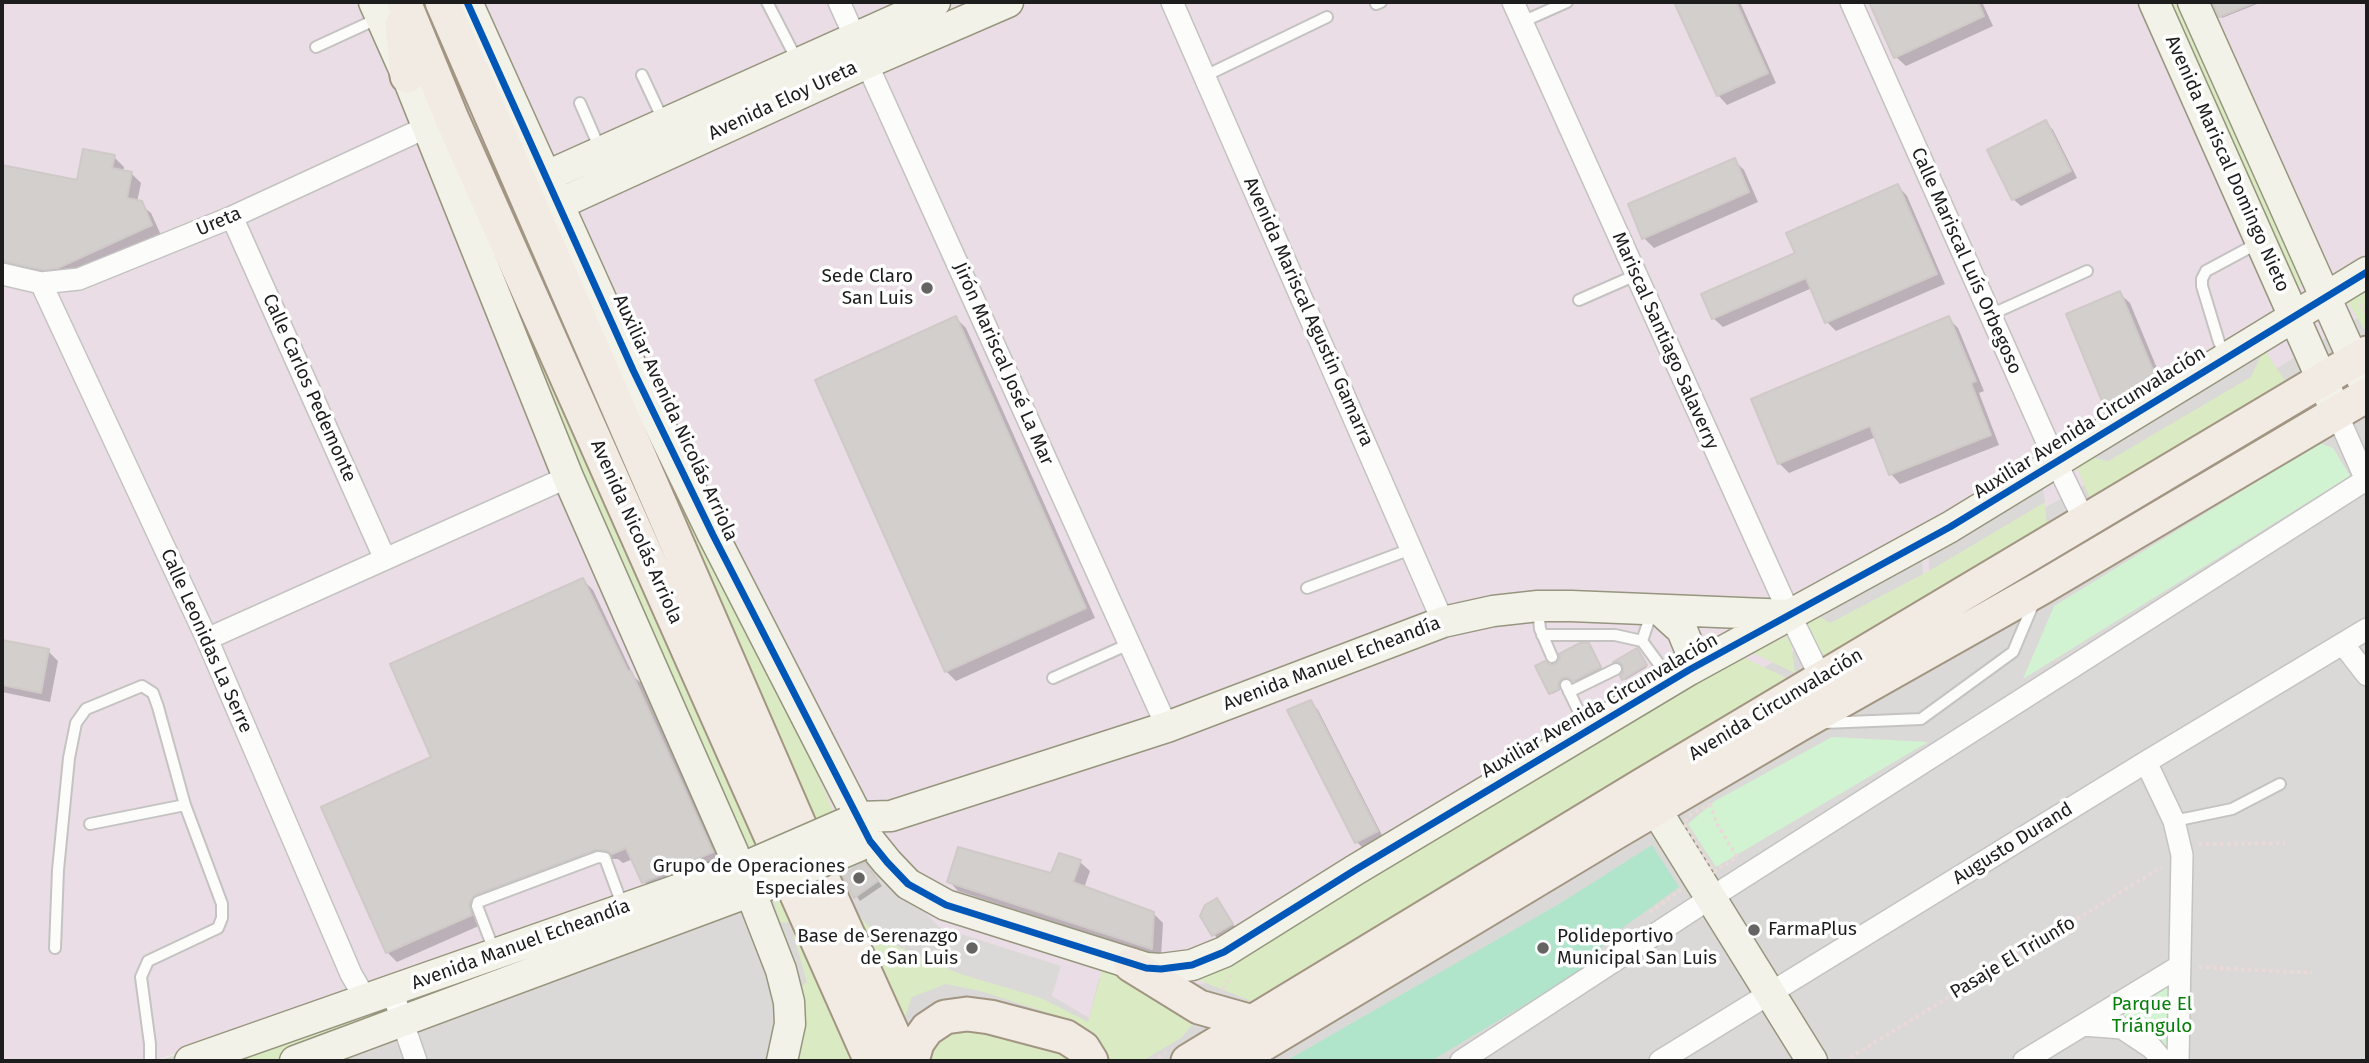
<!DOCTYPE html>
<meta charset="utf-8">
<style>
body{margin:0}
#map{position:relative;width:2369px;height:1063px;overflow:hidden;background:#ece9e6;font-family:"Fira Sans",sans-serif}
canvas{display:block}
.frame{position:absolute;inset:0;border:4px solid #1d1d1d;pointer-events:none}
</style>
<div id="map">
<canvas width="2369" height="1063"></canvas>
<div class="frame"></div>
</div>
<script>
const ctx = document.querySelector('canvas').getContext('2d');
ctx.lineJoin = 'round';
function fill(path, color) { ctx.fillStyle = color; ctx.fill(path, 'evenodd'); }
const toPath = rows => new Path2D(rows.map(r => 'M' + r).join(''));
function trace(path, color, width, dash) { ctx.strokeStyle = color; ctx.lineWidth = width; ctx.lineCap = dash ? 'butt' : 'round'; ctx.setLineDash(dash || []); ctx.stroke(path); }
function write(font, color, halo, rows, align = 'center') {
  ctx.font = font + ' "Fira Sans",sans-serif'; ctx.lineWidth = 7; ctx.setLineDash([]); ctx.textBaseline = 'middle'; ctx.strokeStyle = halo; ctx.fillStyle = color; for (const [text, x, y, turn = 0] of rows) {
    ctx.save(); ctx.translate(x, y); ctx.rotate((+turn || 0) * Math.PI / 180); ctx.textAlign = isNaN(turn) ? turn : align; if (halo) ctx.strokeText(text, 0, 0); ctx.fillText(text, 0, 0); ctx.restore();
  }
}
fill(toPath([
 [2367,312,2367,1061,158,1061,701,874,873,860,1562,782,2135,456]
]), '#dbd9d7');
fill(toPath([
 [2,2,2367,2,2367,312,2135,456,1562,782,1259,976,1141,992,1099,978,1089,1018,1052,996,1061,966,939,927,873,860,701,874,153,1061,2,1061]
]), '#eadde5');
fill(toPath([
 [2160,2,2175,2,2306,282,2295,291],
 [487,235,758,848,742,846,606,544],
 [2367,289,2367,327,2364,329,2347,301],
 [2264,349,2289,387,2092,503,2075,463,2090,457,2108,461,2250,377],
 [628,390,805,746,837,820,814,832],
 [2045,502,2047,527,1829,657,1819,652,1805,620,1817,615,1830,623,1923,574],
 [1790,635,1795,673,1753,653],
 [1740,656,1793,681,1254,1002,1196,979],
 [783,898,853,1061,790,1061,797,991,807,982,790,923,780,922,775,906,775,899],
 [844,899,879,938,960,974,1041,998,1088,1022,1103,967,1131,977,1194,1019,1193,1024,1181,1038,1142,1061,1107,1061,1076,1029,1040,1010,980,991,946,984,912,997,902,1025],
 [366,1013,369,1022,360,1033,278,1061,217,1061],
 [982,1021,1083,1061,924,1061,934,1034]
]), '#daeac3');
fill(toPath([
 [2320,443,2333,448,2350,476,2023,679,2054,606],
 [1832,737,1928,742,1716,867,1688,824,1715,801],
 [2172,982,2171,1053,2117,1015]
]), '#d2f3d1');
fill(toPath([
 [1652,845,1679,887,1607,939,1591,965,1431,1061,1286,1061,1559,904]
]), '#b0e5cb');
fill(toPath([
 [2264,349,2251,377,2108,461,2090,457],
 [2043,488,2045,502,1929,571,1929,555],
 [1922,560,1923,574,1830,623,1817,615]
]), '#dad9d7');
fill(toPath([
 [1676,2,1740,2,1776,83,1727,105,1718,95],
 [1871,2,1982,2,1993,26,1906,66,1896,57],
 [2214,2,2262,2,2222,18],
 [2046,122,2053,130,2077,178,2021,206,2013,199],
 [114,157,124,167,123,172,131,173,141,183,137,202,151,213,161,235,68,277,2,268,2,167,78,182],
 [1734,160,1744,170,1758,202,1654,248,1644,238],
 [1898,186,1907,196,1945,284,1836,331,1827,322,1812,288,1723,327,1713,318],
 [2120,294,2130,303,2166,390,2115,415,2105,405],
 [956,318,966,328,1095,618,956,681,946,671],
 [1948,318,1958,328,1984,391,1979,393,1999,445,1900,484,1891,474,1876,437,1789,473,1779,463],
 [583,580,593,590,634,677,641,683,722,862,654,891,644,882,633,859,623,863,618,859,606,859,485,904,478,915,481,925,397,962,387,952,434,758],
 [2,642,48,651,58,661,50,702,2,692],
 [1590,647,1602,669,1576,682,1571,678,1564,680,1559,686,1560,690,1552,694,1550,666,1557,666],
 [1637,650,1647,667,1625,680,1622,676,1625,674,1623,663,1616,662],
 [1310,702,1318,710,1384,839,1364,849,1357,842],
 [1080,862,1090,871,1084,888,1153,913,1163,923,1161,957,958,891,949,881,1052,875],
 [869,869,882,886,860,901,844,876],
 [1221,905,1236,929,1218,940,1202,916]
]), '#0003');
const building = toPath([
 [1674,2,1736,2,1768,73,1717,96,1674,2],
 [1869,2,1978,2,1984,16,1894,58,1869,2],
 [2212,2,2256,2,2219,17,2212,2],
 [2046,120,2071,171,2012,200,1987,150,2046,120],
 [83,149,115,155,112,168,132,172,127,198,142,201,152,225,58,268,44,270,2,261,2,165,77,180,83,149],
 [1735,158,1749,192,1642,239,1628,204,1735,158],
 [1898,184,1937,274,1825,323,1806,278,1712,319,1701,294,1795,253,1786,233,1898,184],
 [2120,291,2157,380,2137,392,2104,406,2066,314,2120,291],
 [956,316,1086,608,945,672,815,380,956,316],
 [1949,316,1976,381,1971,383,1991,435,1889,475,1870,426,1778,464,1751,399,1949,316],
 [583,578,628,671,631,671,713,852,642,883,626,848,612,854,606,850,595,850,475,895,469,904,472,915,386,953,321,807,431,757,390,664,583,578],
 [2,640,49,649,41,693,2,685,2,640],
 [1580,643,1589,643,1601,667,1573,681,1567,677,1562,678,1558,684,1559,689,1549,694,1535,666,1545,661,1550,665,1556,664,1560,659,1559,654,1580,643],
 [1637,648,1647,665,1622,680,1620,676,1623,673,1623,666,1620,662,1613,662,1637,648],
 [1311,700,1378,831,1355,843,1287,710,1311,700],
 [958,847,1051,873,1059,853,1081,860,1073,882,1154,912,1152,949,947,882,958,847],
 [865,862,878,881,854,898,842,875,865,862],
 [1217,898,1233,924,1212,936,1200,916,1205,905,1217,898]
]);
fill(building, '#d2cfcd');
trace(building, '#cfcac7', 2);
const lane = toPath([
 [767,2,798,62],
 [1376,4,1381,2],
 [1522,22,1567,2],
 [316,47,379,18],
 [642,75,663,120],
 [1205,76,1327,17],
 [580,103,600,149],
 [1579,300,1636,275],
 [1990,315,2087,271],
 [2226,357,2219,342,2202,286,2202,279,2206,271,2260,242],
 [1307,588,1411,549],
 [1538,608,1540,629,1552,657],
 [1542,635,1615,635,1642,641,1670,679],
 [1642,641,1652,611],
 [1053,678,1129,644],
 [1566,685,1578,710,1580,719,1577,731],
 [1569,692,1616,669],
 [1824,723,1921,719,2013,652,2035,600],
 [2174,821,2232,809,2280,784],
 [90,824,185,805],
 [55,948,58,870,69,758,76,723,86,709,142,686,153,693,158,707,185,805,222,904,222,918,218,928,148,961,141,977,150,1044,150,1061],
 [495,953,477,906,478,902,598,857,605,858,606,861,623,907]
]);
const street = toPath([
 [839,2,1167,727],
 [1172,2,1443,622],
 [1513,2,1790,615,1821,678],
 [1851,2,2056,462,2084,520],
 [232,217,385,559],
 [2,274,41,283,79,279,232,217,427,127],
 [41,283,207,639,351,974,366,1000],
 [2337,414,2366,480],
 [207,639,568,477],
 [2343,644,2367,675],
 [2146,762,2174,821,2182,855,2178,1061],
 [392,991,416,1061],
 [2083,1025,2122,1028,2152,1048,2163,1061],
 [1461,1061,1709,899,2367,479],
 [1660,1061,2146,762,2367,629],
 [2024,1061,2180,966]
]);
const secondary = toPath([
 [374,2,407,76,568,477,751,893,781,970,789,1002,790,1024,782,1061],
 [467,2,633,370,713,535,870,841,887,862,908,884,946,905,1146,968,1161,969,1192,965,1224,952,1355,870,1689,670,1950,527,2367,272],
 [2154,2,2331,400],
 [2193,2,2367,390],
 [547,176,935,2],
 [559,204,867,63,1008,2],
 [1661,611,1682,630,1691,652,1689,670],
 [1643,789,1812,1061],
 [846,823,859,817,891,816,1167,727,1443,622,1493,611,1538,606,1571,606,1790,615],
 [190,1061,754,863],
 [295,1061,765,886]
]);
const primary = toPath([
 [404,2,452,119,871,1061],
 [442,2,821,875,905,1061],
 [402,25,407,76],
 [1131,965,1199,1007,1252,1022],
 [912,1061,917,1043,927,1029,945,1017,967,1014,990,1017,1066,1037,1083,1048,1091,1061],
 [1188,1061,1641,786,2367,353],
 [1235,1061,1616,832,1800,724,2041,588,2367,395]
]);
trace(lane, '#c4c3c2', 14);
trace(street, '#c4c3c2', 24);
trace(secondary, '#96957d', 33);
trace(primary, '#a29582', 37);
trace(toPath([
 [2360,304,2367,316],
 [1710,804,1717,824,1737,857,1714,872,1684,823,1688,816,1710,804],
 [2199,844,2285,843],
 [1650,912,1681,890],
 [2199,967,2312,973],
 [1223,989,1231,975],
 [1152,1061,1165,1053],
 [1844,1061,2162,867]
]), '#ebd9d8', 3.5, [3.5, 3.5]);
trace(lane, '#fcfcfb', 10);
trace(street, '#fcfcfb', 21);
trace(secondary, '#f3f2e9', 30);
trace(primary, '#f1ebe3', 33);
const secondaryBridge = toPath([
 [754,863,846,823],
 [765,886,861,845]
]);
trace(secondaryBridge, '#96957d', 33, []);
trace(secondaryBridge, '#f3f2e9', 30);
trace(toPath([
 [467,2,633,370,713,535,870,841,887,862,908,884,946,905,1146,968,1161,969,1192,965,1224,952,1355,870,1689,670,1950,527,2367,272]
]), '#0057b8', 7);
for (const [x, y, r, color] of [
 [927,288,7,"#656463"],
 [859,878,7,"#656463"],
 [1754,930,7,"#656463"],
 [972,948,7,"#656463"],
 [1543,948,7,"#656463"]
]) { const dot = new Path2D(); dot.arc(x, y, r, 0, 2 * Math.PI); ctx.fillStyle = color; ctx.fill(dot); trace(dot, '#fff', 2.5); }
write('19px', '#1d1d1d', '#fff', [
 ["Avenida Eloy Ureta",783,101,-25],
 ["Avenida Mariscal Domingo Nieto",2227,164,66],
 ["Ureta",219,222,-23],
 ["Calle Mariscal Luís Orbegoso",1966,261,66],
 ["Avenida Mariscal Agustin Gamarra",1308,312,66],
 ["Mariscal Santiago Salaverry",1665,341,66],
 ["Jirón Mariscal José La Mar",1003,364,66],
 ["Calle Carlos Pedemonte",309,388,66],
 ["Auxiliar Avenida Nicolás Arriola",675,418,65],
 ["Auxiliar Avenida Circunvalación",2090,423,-32],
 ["Avenida Nicolás Arriola",636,532,66],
 ["Calle Leonidas La Serre",206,641,66],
 ["Avenida Manuel Echeandía",1332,664,-21],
 ["Avenida Circunvalación",1776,705,-31],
 ["Auxiliar Avenida Circunvalación",1600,706,-30],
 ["Augusto Durand",2013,844,-32],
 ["Avenida Manuel Echeandía",521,945,-20],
 ["Pasaje El Triunfo",2013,958,-31]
]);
write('19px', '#1d1d1d', '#fff', [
 ["Sede Claro",913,277],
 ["San Luis",913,299],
 ["Grupo de Operaciones",845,867],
 ["Especiales",845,889],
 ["FarmaPlus",1768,930,"left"],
 ["Base de Serenazgo",958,937],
 ["de San Luis",958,959],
 ["Polideportivo",1557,937,"left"],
 ["Municipal San Luis",1557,959,"left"]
], 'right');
write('19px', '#087e0b', '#fff', [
 ["Parque El",2152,1005],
 ["Triángulo",2152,1027]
]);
</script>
